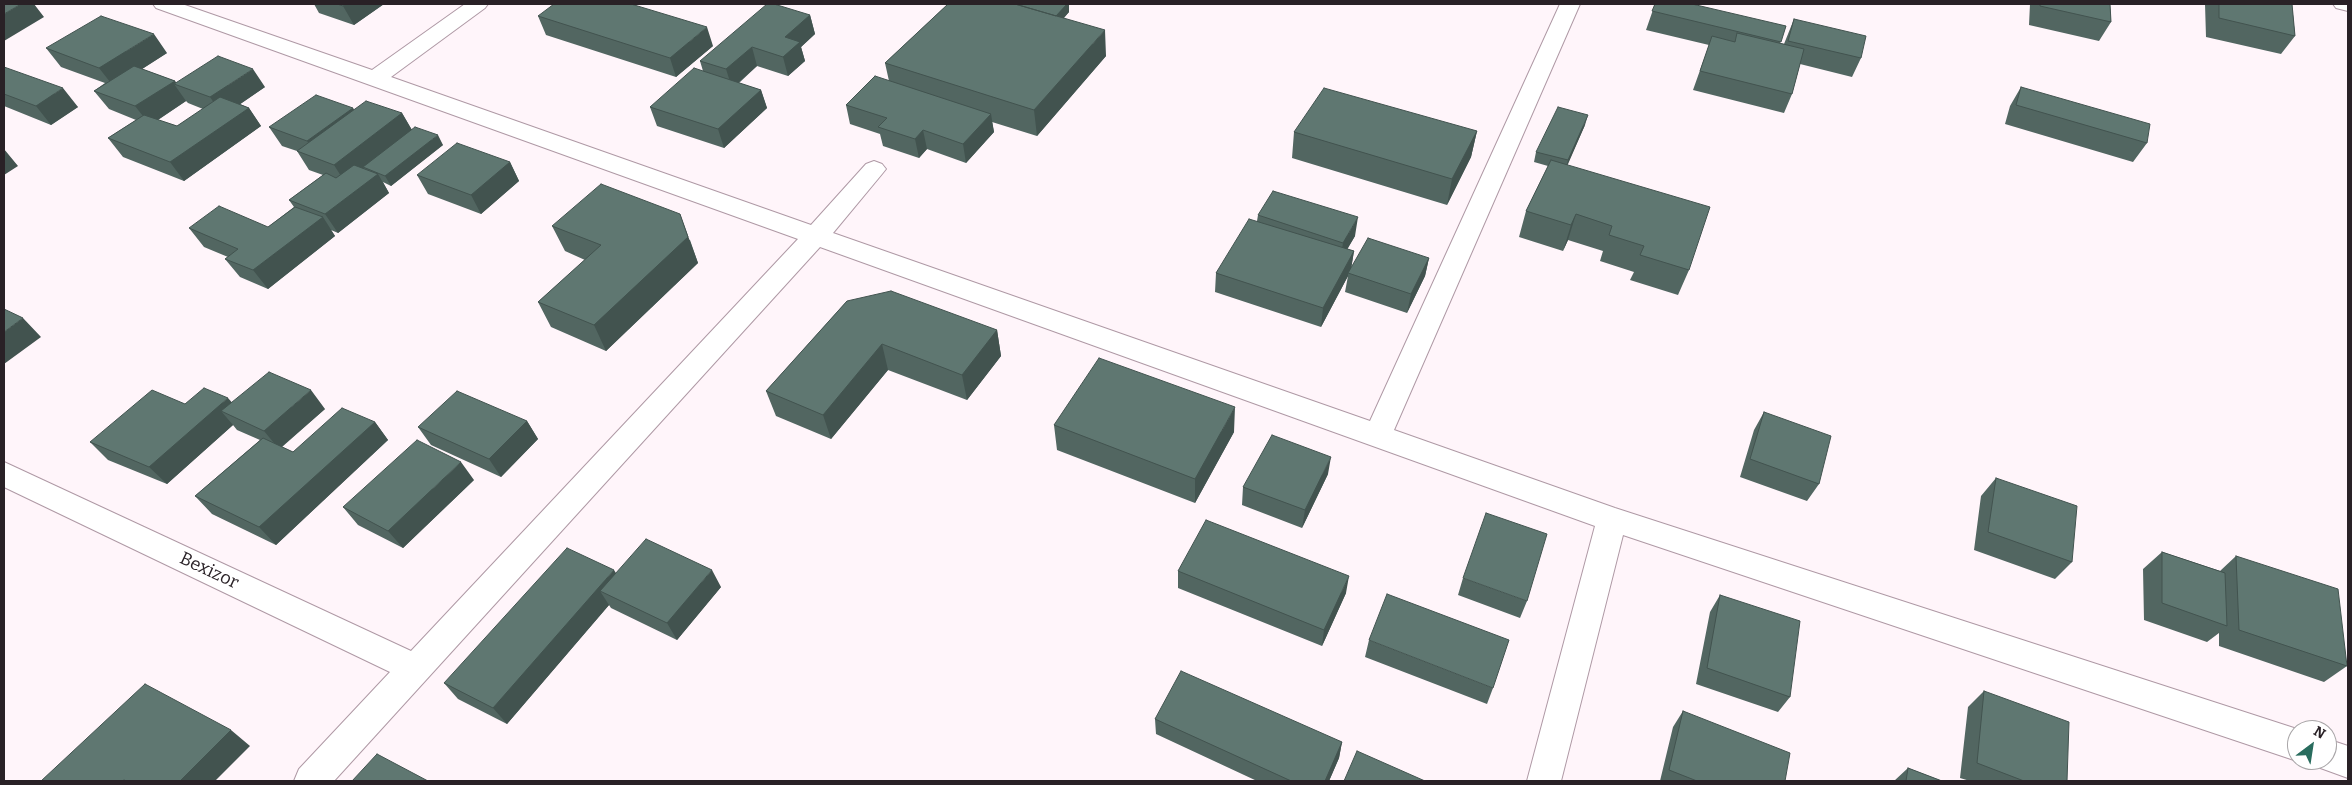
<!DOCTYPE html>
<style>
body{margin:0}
#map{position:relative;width:2352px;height:785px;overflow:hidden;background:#fff5fa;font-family:Bitter,serif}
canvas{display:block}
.frame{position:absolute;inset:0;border:5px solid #292126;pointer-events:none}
.north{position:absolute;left:2287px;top:720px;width:50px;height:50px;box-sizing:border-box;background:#fff;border:1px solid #a9a6a8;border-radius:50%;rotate:31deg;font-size:14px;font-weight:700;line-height:20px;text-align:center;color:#292126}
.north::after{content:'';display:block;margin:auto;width:18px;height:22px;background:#296c5e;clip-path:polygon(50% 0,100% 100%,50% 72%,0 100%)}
</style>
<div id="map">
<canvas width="2352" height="785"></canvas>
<div class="frame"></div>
<div class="north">N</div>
</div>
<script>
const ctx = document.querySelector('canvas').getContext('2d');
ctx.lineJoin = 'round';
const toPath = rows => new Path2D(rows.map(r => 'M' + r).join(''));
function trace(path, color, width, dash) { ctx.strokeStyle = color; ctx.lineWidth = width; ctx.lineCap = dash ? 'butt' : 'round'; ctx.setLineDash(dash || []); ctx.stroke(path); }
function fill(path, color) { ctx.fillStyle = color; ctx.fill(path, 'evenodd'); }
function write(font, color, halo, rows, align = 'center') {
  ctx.font = font + ' Bitter,serif'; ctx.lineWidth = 5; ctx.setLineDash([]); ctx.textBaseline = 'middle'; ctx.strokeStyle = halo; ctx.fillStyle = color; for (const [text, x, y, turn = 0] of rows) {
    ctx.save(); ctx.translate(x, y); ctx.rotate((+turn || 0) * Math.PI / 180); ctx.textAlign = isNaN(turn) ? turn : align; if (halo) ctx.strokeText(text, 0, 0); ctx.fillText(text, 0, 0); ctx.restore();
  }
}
const minor = toPath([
 [153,4,182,4,372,70,465,4,488,4,485,8,391,77,811,225,866,164,874,161,882,164,886,169,882,174,833,233,1370,421,1560,4,1580,4,1394,430,1615,508,2297,729,2299,730,2297,730,2297,760,2299,760,2297,761,1623,535,1561,781,1527,781,1595,526,820,247,334,781,294,781,299,769,390,672,4,487,4,462,411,651,798,239,156,8,153,4],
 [2333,4,2348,4,2348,11,2336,8,2333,4],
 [2327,739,2348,746,2348,778,2315,766,2312,760,2327,760,2327,739]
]);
trace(minor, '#af99a5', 2);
fill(minor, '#fff');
fill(toPath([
 [314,4,384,4,354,25,319,13],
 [948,4,1069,4,1069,12,1064,18,1106,56,1037,136,992,122,994,132,966,163,927,149,919,158,883,146,880,134,850,124,846,105,889,81,885,63],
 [1655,4,1786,26,1780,43,1784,44,1794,19,1861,58,1852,77,1800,64,1792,94,1784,113,1693,90,1709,45,1646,30],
 [2030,4,2110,4,2111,22,2099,41,2029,25],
 [2205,4,2292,4,2295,36,2281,54,2206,37],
 [810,15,815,34,801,47,805,61,788,76,757,66,739,83,761,90,767,108,724,148,657,126,650,107,703,71,700,61],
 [538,16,713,46,676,77,546,35],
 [46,48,167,53,142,69,175,81,176,83,265,87,240,104,249,108,261,126,184,181,123,157,108,138,136,120,109,109,94,91,105,83,61,67],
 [186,101,188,103,203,109,177,126,158,120],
 [4,67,78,107,51,125,4,106],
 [2021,87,2147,143,2133,162,2005,124,2010,106],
 [353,108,354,110,402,113,412,130,443,145,391,186,383,182,389,193,338,233,331,230,335,236,268,289,240,277,225,259,228,257,204,247,189,228,268,227,294,207,289,200,323,175,309,170,297,151,282,146,269,127],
 [1585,125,1567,165,1689,270,1678,295,1630,280,1634,272,1600,261,1603,251,1568,240,1563,251,1519,237,1526,211,1548,166,1534,162,1536,152],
 [1477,131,1471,157,1447,205,1292,158,1294,132],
 [510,162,519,181,481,214,428,194,417,175],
 [1258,215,1355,236,1347,249,1354,251,1351,268,1429,258,1425,276,1407,313,1345,292,1348,276,1321,327,1215,292,1216,273,1257,221],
 [552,226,690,240,698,263,606,351,551,327,538,302,585,260,565,251],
 [847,301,997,330,1001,356,967,400,888,370,831,439,776,416,766,391],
 [232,402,325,409,282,447,293,452,375,422,388,440,276,545,212,514,195,496,260,440,237,430,233,425,167,484,108,460,90,442,185,404],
 [1764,412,1819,484,1807,501,1740,477,1754,430],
 [527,421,538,439,501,477,431,445,418,427],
 [1054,425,1234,432,1195,503,1057,450],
 [1328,474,1302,528,1242,505,1243,487],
 [1996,478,2072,562,2055,579,1974,550,1981,496],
 [474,480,403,548,358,525,343,507],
 [2162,552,2220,571,2236,556,2347,666,2324,682,2219,646,2219,633,2207,642,2144,620,2143,569],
 [1178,571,1346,593,1322,646,1178,588],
 [616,573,721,587,677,640,611,608,609,605,507,724,458,699,444,683],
 [1463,578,1527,601,1520,618,1458,595],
 [1720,595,1790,697,1778,712,1696,684,1710,612],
 [1369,640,1493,688,1487,704,1365,657],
 [1984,691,2067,781,1970,781,1960,778,1968,707],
 [1683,711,1785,781,1660,781,1673,727],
 [1155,719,1342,742,1339,758,1329,781,1257,781,1156,734],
 [1908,768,1942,781,1894,781]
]), '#526661');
fill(toPath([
 [21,4,34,4,44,17,4,41,4,14],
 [346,4,384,4,354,25,343,6],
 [1067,4,1069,4,1069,12,1055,27,1054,17],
 [810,15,815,34,801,47,805,61,788,76,783,57,785,37],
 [707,27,713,46,676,77,670,58],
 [1105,30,1106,56,1037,136,1034,110],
 [154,34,167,53,114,87,99,68],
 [752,47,757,66,732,88,726,69],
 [253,69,265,87,223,116,210,97],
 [175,81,178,85,174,84,186,101,150,125,135,106],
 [63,88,78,107,51,125,36,106],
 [761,90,767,108,724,148,718,129],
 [249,108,261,126,184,181,170,162],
 [353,108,364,127,319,160,307,141],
 [402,113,413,132,363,167,364,169,346,184,334,165],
 [991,114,994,132,966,163,963,144],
 [1588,115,1585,125,1565,171,1568,160],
 [923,130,927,149,919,158,915,139],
 [1477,131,1471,157,1447,205,1452,179],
 [438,135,443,145,391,186,385,176],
 [4,149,18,166,4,175],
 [510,162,519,181,481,214,471,195],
 [378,174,389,193,338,233,325,214],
 [680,214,698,263,606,351,594,325],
 [1576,214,1568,240,1563,251,1571,225],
 [323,217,335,236,268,289,253,270],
 [1358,217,1355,236,1340,262,1343,243],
 [1354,251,1351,270,1348,273,1348,276,1321,327,1323,308],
 [1429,258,1425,276,1407,313,1411,294],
 [23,318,41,337,4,364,4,332],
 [997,330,1001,356,967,400,962,375],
 [882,344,888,370,831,439,823,415],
 [311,390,325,409,279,449,264,431],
 [228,398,244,416,221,411,233,425,167,484,149,467],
 [1235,407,1234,432,1195,503,1195,479],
 [527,421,538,439,501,477,489,459],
 [375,422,388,440,276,545,259,527],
 [1331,457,1328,474,1302,528,1305,510],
 [461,462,474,480,403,548,388,531],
 [614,570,625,587,600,591,609,605,507,724,493,708],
 [712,570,721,587,677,640,667,623],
 [1349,576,1346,593,1322,646,1324,630],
 [231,730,250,746,215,781,180,781],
 [1342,742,1339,758,1329,781,1325,781]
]), '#42534f');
const building = toPath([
 [4,4,21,4,4,14,4,4],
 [337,4,346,4,343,6,337,4],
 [554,4,631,4,707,27,670,58,538,16,554,4],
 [767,4,774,4,810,15,785,37,800,42,783,57,752,47,726,69,700,61,767,4],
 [948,4,1015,4,1105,30,1034,110,885,63,948,4],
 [1015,4,1067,4,1056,16,1015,4],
 [1655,4,1692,4,1786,26,1781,42,1652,11,1655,4],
 [2040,4,2110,4,2111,22,2040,6,2040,4],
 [2219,4,2292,4,2295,36,2219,18,2219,4],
 [101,16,154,34,99,68,46,48,101,16],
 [1794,19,1866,36,1861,58,1788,41,1794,19],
 [1737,33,1804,49,1792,94,1700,71,1712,36,1735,42,1737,33],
 [218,56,253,69,210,97,174,84,218,56],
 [134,66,175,81,135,106,94,91,134,66],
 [4,67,63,88,36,106,4,94,4,67],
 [694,68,761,90,718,129,650,107,694,68],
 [875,76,991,114,963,144,923,130,915,139,878,127,887,118,846,105,875,76],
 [2021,87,2150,124,2147,143,2016,105,2021,87],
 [1324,88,1477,131,1452,179,1294,132,1324,88],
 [316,95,353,108,307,141,269,127,316,95],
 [220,97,249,108,170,162,108,138,144,115,177,126,220,97],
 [366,101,402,113,334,165,297,151,366,101],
 [1558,107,1588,115,1568,160,1536,152,1558,107],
 [415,127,438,135,385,176,363,167,415,127],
 [457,143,510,162,471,195,417,175,457,143],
 [1551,160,1710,207,1689,270,1640,255,1644,246,1609,235,1612,226,1576,214,1571,225,1526,211,1551,160],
 [354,165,378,174,325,214,289,200,326,173,336,178,354,165],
 [601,184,680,214,688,237,594,325,538,302,601,245,552,226,601,184],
 [1273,191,1358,217,1343,243,1258,215,1273,191],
 [219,206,268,227,295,207,323,217,253,270,225,259,238,249,189,228,219,206],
 [1249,219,1354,251,1323,308,1216,273,1249,219],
 [1368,238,1429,258,1411,294,1348,273,1368,238],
 [891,291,997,330,962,375,882,344,823,415,766,391,847,301,891,291],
 [4,309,23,318,4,332,4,309],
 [1099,358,1235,407,1195,479,1054,425,1099,358],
 [269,372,311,390,264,431,221,411,269,372],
 [204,388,228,398,149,467,90,442,152,390,185,404,204,388],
 [457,391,527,421,489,459,418,427,457,391],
 [342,408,375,422,259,527,195,496,263,438,293,452,342,408],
 [1764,412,1831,436,1819,484,1750,459,1764,412],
 [1272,435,1331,457,1305,510,1243,487,1272,435],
 [417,440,461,462,388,531,343,507,417,440],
 [1996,478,2077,506,2072,562,1988,532,1996,478],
 [1486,513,1547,534,1527,601,1463,578,1486,513],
 [1206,520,1349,576,1324,630,1178,571,1206,520],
 [646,539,712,570,667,623,600,591,646,539],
 [567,548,614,570,493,708,444,683,567,548],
 [2162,552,2225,573,2227,626,2162,603,2162,552],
 [2236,556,2338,589,2347,666,2239,630,2236,556],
 [1387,594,1509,640,1493,688,1369,640,1387,594],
 [1720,595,1800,621,1790,697,1707,668,1720,595],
 [1181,671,1342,742,1325,781,1292,781,1289,780,1155,719,1181,671],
 [145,684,231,730,180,781,127,781,124,780,122,781,41,781,145,684],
 [1984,691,2069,722,2067,781,2024,781,1977,763,1984,691],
 [1683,711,1790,753,1785,781,1697,781,1669,770,1683,711],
 [1357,751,1425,781,1344,781,1357,751],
 [377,754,428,781,352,781,377,754],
 [1908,768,1942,781,1906,781,1908,768]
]);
fill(building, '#5f7771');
trace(building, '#42534f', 1);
write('18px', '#292126', '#fff', [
 ["Bexizor",209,571,25]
]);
</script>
